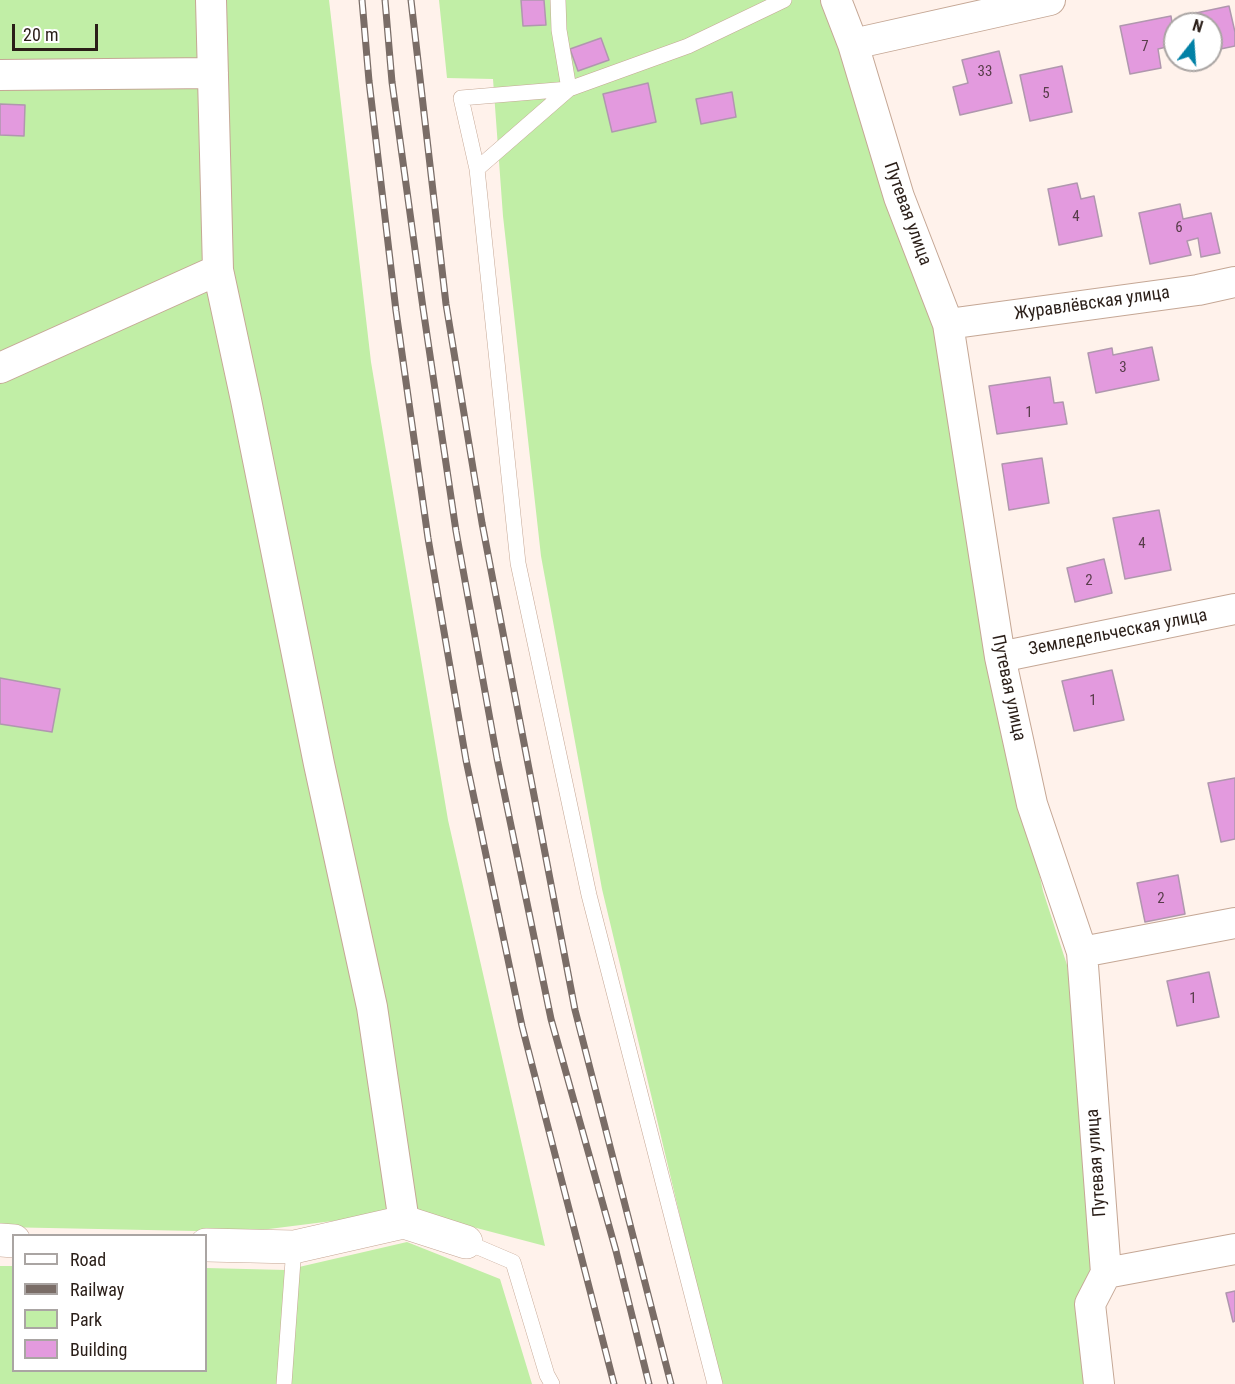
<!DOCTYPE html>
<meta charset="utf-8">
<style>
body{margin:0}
#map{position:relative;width:1235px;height:1384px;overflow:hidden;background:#fff2eb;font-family:"Roboto Condensed",sans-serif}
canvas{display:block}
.legend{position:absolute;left:12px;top:1234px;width:195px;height:138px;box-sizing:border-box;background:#fff;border:2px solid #aaa5a3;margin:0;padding:8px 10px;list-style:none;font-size:18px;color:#2a1e18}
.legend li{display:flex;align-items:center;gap:12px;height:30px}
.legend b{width:30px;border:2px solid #aaa5a3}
.north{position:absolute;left:1163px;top:12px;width:60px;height:60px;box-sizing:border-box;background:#fff;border:2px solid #aaa5a3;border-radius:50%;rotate:17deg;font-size:16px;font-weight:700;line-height:24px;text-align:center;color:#2a1e18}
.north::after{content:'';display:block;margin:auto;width:21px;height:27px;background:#0281a6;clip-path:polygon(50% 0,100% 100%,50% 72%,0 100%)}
.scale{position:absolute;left:12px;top:24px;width:86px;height:27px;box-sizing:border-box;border:3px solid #2a1e18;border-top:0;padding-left:8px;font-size:18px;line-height:21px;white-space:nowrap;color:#2a1e18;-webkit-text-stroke:4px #fff;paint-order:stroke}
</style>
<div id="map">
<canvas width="1235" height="1384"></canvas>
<ul class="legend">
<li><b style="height:8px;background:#fff"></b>Road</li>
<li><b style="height:8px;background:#7a6d67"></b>Railway</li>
<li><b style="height:16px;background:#c1eea6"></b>Park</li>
<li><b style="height:16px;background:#e39ade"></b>Building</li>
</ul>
<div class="north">N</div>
<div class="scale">20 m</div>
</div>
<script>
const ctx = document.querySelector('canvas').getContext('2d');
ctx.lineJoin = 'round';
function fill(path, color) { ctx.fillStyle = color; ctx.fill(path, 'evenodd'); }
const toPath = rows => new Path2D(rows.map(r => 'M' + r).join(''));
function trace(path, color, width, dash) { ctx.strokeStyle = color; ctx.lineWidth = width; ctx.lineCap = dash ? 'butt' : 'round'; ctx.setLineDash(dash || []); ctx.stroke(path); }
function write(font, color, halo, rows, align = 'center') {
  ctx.font = font + ' "Roboto Condensed",sans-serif'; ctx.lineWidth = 4.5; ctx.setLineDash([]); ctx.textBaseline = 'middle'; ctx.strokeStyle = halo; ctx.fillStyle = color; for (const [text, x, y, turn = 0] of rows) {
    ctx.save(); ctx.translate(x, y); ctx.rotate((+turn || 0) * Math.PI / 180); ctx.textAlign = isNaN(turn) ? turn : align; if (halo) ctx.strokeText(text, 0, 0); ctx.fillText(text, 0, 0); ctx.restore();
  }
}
fill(toPath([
 [0,0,329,0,371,362,448,820,545,1246,412,1211,245,1232,0,1227],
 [439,0,824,0,940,310,966,534,1043,891,1067,965,1100,1243,1088,1384,720,1384,602,889,541,556,503,216,493,79,447,78],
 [407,1242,500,1279,532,1384,0,1384,0,1266,13,1266,14,1370,206,1370,206,1268,286,1270]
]), '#c1eea6');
const building = toPath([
 [521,0,544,0,546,25,523,26,521,0],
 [1229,6,1235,32,1235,46,1211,51,1211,24,1198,24,1196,13,1229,6],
 [1171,16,1175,45,1158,49,1161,68,1130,74,1120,26,1171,16],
 [601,38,609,60,578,71,570,49,601,38],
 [999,51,1012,103,960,115,953,87,968,83,962,60,999,51],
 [1062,66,1072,112,1030,121,1020,75,1062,66],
 [648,83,656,122,612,132,603,94,648,83],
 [732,92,736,117,701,124,696,99,732,92],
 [0,104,25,105,24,136,0,135,0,104],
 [1077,183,1081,199,1094,196,1102,236,1059,245,1048,189,1077,183],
 [1180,204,1183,219,1211,213,1220,253,1201,257,1198,238,1187,241,1191,255,1150,264,1139,213,1180,204],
 [1152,347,1159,380,1096,393,1088,353,1112,348,1113,355,1152,347],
 [1050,377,1054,403,1063,402,1067,424,997,434,989,386,1050,377],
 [1042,458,1049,503,1009,510,1002,464,1042,458],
 [1159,510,1171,570,1125,579,1113,518,1159,510],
 [1104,559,1112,593,1075,602,1067,568,1104,559],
 [1112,670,1124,720,1074,731,1062,681,1112,670],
 [0,678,60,689,52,732,0,724,0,678],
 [1235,778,1235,839,1221,842,1208,783,1235,778],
 [1178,875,1185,914,1145,922,1137,883,1178,875],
 [1209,972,1219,1017,1177,1026,1167,981,1209,972],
 [1235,1291,1235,1321,1233,1322,1226,1293,1235,1291]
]);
fill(building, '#e39ade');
trace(building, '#b097ae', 1.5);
const lane = toPath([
 [558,0,559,30,569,89,688,46,784,0],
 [477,169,569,89,461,98,477,169,518,563,589,895,715,1384],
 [466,1242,513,1262,547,1375,552,1384],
 [284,1384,294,1247]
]);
const street = toPath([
 [211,0,218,270,246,400,319,764,372,1007,404,1222],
 [836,0,853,44,899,197,948,324,1000,657,1032,804,1082,952,1106,1273,1090,1304,1099,1384],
 [853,44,1050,0],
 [0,75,213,73],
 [948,324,1198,290,1235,282],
 [0,368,218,270],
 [1000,657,1235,609],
 [1082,952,1235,923],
 [1106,1273,1235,1249]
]);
const secondary = toPath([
 [0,1240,14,1241],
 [206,1245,294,1247,404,1222,466,1242]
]);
trace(lane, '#c5a795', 16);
trace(street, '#c5a795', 32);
trace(secondary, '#c5a795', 34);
trace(lane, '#fff', 15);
trace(street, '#fff', 30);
trace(secondary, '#fff', 33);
const rail = toPath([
 [362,0,369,81,396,311,428,538,466,760,522,1026,614,1384],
 [385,0,392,82,423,308,456,531,497,758,551,1019,616,1251,649,1384],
 [411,0,446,304,482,523,575,1010,671,1384]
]);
trace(rail, '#7a6d67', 7);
trace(rail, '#fff', 4.5, [14]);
write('15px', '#583d4a', null, [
 ["7",1145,47],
 ["33",985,72],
 ["5",1046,94],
 ["4",1076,217],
 ["6",1179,228],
 ["3",1123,368],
 ["1",1029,413],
 ["4",1142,544],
 ["2",1089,581],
 ["1",1093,701],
 ["2",1161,899],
 ["1",1193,999]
]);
write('18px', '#2a1e18', '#fff', [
 ["Путевая улица",907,214,70],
 ["Журавлёвская улица",1092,304,-8],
 ["Земледельческая улица",1118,633,-11],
 ["Путевая улица",1008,688,78],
 ["Путевая улица",1097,1163,-94]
]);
</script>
